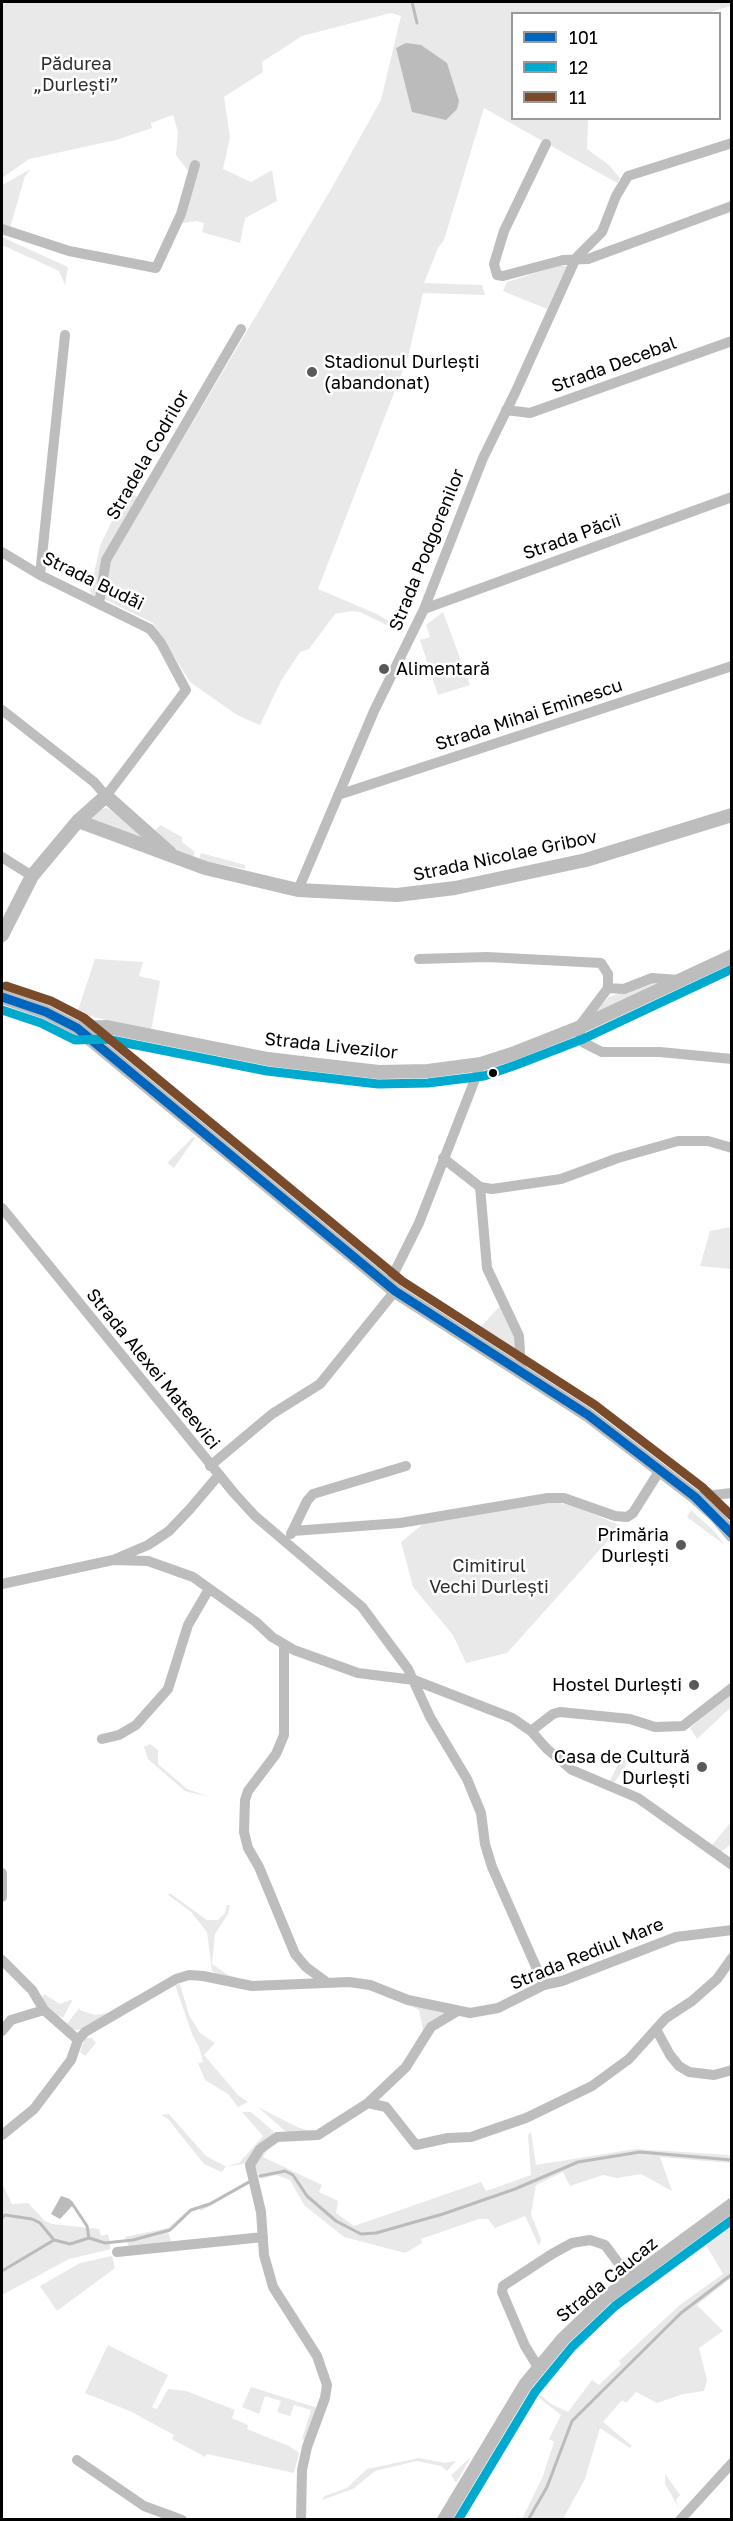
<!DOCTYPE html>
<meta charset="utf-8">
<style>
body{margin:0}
#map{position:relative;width:733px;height:2521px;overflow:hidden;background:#fff;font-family:"Golos Text",sans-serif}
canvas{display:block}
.frame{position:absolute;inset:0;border:3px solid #000;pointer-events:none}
.legend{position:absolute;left:511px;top:12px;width:210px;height:108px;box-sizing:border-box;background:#fff;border:2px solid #999;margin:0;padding:8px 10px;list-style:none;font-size:18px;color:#000}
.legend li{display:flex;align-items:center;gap:12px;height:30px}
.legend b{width:30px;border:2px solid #999}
</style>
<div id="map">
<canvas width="733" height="2521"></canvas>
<div class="frame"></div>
<ul class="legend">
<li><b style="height:8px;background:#0065bd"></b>101</li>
<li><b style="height:8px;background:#00a9ce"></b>12</li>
<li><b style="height:8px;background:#7a4b2a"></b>11</li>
</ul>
</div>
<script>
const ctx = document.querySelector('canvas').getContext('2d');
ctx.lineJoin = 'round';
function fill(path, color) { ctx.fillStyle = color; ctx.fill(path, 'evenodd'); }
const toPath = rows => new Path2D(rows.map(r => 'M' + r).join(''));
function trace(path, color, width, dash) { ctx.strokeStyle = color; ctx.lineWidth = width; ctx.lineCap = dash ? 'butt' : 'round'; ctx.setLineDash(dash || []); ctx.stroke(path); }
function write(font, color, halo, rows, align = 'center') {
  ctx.font = font + ' "Golos Text",sans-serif'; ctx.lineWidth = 5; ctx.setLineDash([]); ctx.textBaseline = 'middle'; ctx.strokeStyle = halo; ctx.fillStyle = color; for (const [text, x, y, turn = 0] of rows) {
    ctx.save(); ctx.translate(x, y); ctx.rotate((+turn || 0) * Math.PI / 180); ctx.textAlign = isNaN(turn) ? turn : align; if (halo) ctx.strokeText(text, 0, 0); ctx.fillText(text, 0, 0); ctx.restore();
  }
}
fill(toPath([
 [2,2,731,2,731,6,707,13,512,14,512,118,588,119,587,149,609,165,620,178,617,183,484,108,444,240,438,248,424,283,482,285,485,295,423,293,408,357,318,589,377,614,404,630,403,633,360,612,351,611,335,614,309,649,300,652,281,681,260,725,237,715,190,682,153,623,104,599,110,562,330,191,381,100,401,16,391,13,302,36,262,62,263,72,224,97,230,137,223,169,251,182,272,170,277,201,245,218,240,243,202,232,204,223,196,221,183,223,179,213,189,172,176,155,178,132,173,115,151,123,152,128,116,140,29,159,2,178],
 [31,169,25,176,10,228,2,225,2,185],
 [2,237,68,267,65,285,59,271,2,245],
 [560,265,567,266,547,309,503,291,507,282],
 [134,495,138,497,99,576,95,597,90,592,100,546,116,512,126,508],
 [443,612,470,685,438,695,420,640,430,637,426,625],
 [106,808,111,810,151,842,91,819,89,816,95,810],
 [160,825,182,837,182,842,195,852,193,857,169,847,155,831],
 [201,853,245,865,245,869,199,860],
 [95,959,143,962,139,976,160,981,151,1031,77,1013],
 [664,980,587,1020,609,997,654,981],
 [193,1137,195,1138,174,1168,167,1163],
 [731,1227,731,1269,700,1266,710,1231],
 [501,1305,515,1334,516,1353,513,1357,474,1334],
 [552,1501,577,1507,621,1526,507,1653,466,1663,453,1635,413,1587,401,1542,423,1524],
 [691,1510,713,1530,725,1545,687,1517],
 [731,1694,731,1707,697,1739,690,1728],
 [150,1744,158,1750,158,1764,187,1789,209,1797,185,1791,148,1759,144,1747],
 [622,1757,628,1762,614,1783,609,1782],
 [731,1822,731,1844,721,1852,712,1845],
 [167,1894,171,1894,207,1920,218,1920,225,1913,227,1905,230,1905,228,1914,215,1934,212,1964,228,1975,256,1983,220,1976,212,1971,207,1932,191,1912],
 [180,1984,189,2015,200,2033,215,2043,204,2055,238,2095,248,2102,238,2107,228,2094,205,2080,198,2063,203,2062,199,2047,192,2034,175,1985],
 [44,1994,60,2004,73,1999,63,2018,46,2010,41,2000],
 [136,1996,137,1998,100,2020,78,2030,72,2029,67,2024,79,2008,80,2010,95,2015,107,2013],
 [415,2006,451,2013,423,2030,419,2010,413,2007],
 [85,2038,92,2038,96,2043,85,2056,80,2052],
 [258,2107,297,2127,317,2133,298,2135,285,2131],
 [242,2112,251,2112,273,2131,273,2135,244,2164,226,2166,222,2172,204,2164,168,2119,161,2115,169,2114,206,2156,225,2166,239,2163,263,2136],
 [531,2132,536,2165,635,2149,729,2155,731,2163,660,2157,672,2191,641,2174,617,2178,603,2175,570,2186,563,2172,536,2185,531,2214,541,2240,539,2246,525,2216,495,2228,488,2219,479,2219,421,2239,422,2243,405,2253,344,2237,304,2205,290,2180,276,2175,261,2179,254,2165,272,2143,263,2157,322,2185,319,2192,338,2201,336,2213,354,2226,481,2182,486,2191,531,2175,528,2135],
 [247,2181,249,2184,201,2211,199,2209,191,2212,168,2232,172,2244,129,2247,125,2237,168,2228,188,2210,208,2203],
 [2,2183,12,2204,28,2203,45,2221,52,2224,99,2229,101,2236,108,2234,111,2249,69,2259,2,2295],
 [730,2217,731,2278,697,2305,723,2331,699,2348,707,2380,704,2391,684,2394,657,2403,636,2392,626,2403,622,2400,603,2422,632,2446,630,2448,600,2428,585,2479,563,2519,515,2520,517,2517,522,2519,543,2476,554,2442,549,2439,561,2415,529,2390,531,2387,551,2404,568,2412,592,2380,599,2385,621,2364,619,2361,681,2304,723,2274,702,2238],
 [112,2256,115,2268,57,2311,40,2286,80,2263],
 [108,2345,168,2375,152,2407,157,2409,168,2389,186,2391,235,2410,232,2418,248,2425,247,2429,289,2446,299,2453,294,2473,207,2454,205,2457,172,2439,174,2435,132,2412,85,2393],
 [251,2387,318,2408,305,2440,302,2439,311,2410,294,2405,290,2416,277,2412,281,2401,265,2396,259,2414,242,2407],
 [471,2457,456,2483,451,2475],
 [419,2458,445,2463,456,2461,447,2471,441,2466,417,2461,375,2471,353,2489,322,2500,325,2496,347,2488,367,2469],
 [665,2474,680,2495,676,2500,679,2508,665,2484]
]), '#e9e9e9');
fill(toPath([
 [406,43,421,45,447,63,459,101,457,109,446,120,412,112,396,48],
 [61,2196,70,2199,73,2205,60,2219,51,2214]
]), '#bbb');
trace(toPath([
 [412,2,417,23],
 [260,2176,285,2171,293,2175,307,2196,336,2221,361,2234,376,2233,443,2214,515,2189,578,2162,640,2152,732,2160],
 [71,2202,87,2226,89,2238],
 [2,2218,5,2215,32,2219,40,2223,54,2240],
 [2,2271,54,2240,70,2244,89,2238,105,2243,133,2240,170,2230,191,2210,210,2204,249,2182],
 [528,2520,547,2487,572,2421,681,2313,732,2274]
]), '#bbb', 3);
trace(toPath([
 [546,144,504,231,494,264,497,275,503,276,563,260,588,259,732,206],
 [2,229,69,251,156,268,181,214,195,165],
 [506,410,530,413,732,341],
 [2,552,40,575,150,629,161,643,186,690,106,796,94,782,2,710],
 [40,575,65,335],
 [99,604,106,560,241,329],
 [424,609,732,497],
 [338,795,732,666],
 [2,857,32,876],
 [298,890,374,711,424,609,483,458,515,393,576,258,602,232,616,196,628,176,732,143],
 [419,959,487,957,601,963,608,974,608,988,578,1028,584,1043,602,1052,660,1052,732,1059],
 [608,988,624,989,652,978,679,980],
 [443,1158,480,1187,492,1189,561,1179,618,1158,678,1141,708,1141,732,1148],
 [480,1187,487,1268,519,1336,521,1370],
 [2,1208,234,1493,255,1516,362,1607,408,1669,430,1717,467,1779,481,1813,485,1844,492,1867,544,1985],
 [388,1285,419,1223,481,1064],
 [210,1466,272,1414,320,1384,395,1291],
 [695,1497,732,1493],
 [293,1531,400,1523,548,1498,564,1498,615,1516,627,1517,633,1513,660,1470],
 [291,1534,307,1501,313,1494,406,1466],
 [113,1560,148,1561,193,1577,256,1622,272,1637,294,1650,358,1673,414,1680,512,1718,531,1731,547,1749,572,1770,638,1798,732,1865],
 [2,1584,113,1560,148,1545,169,1531,190,1509,218,1476],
 [284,1645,284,1735,276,1754,248,1791,245,1800,244,1832,248,1848,259,1867,295,1954,306,1967,325,1981],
 [531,1731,553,1714,560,1712,630,1719,655,1727,683,1726,732,1688],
 [102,1739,119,1735,136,1725,168,1689,188,1625,209,1589],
 [2,1873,2,1897],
 [2,1960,32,1990,44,2010,78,2040],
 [656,2029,670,2055,679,2066,689,2072,714,2075,732,2070],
 [2,2031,11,2020,44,2010],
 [368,2103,386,2107,416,2145,448,2138,471,2137,526,2118,592,2086,629,2059,666,2018,692,2001,717,1979,732,1958],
 [2,2135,34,2109,71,2060,78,2040,85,2032,176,1979,189,1975,203,1976,252,1986,349,1982,370,1985,408,2000,470,2013,498,2008,544,1985,562,1981,676,1937,732,1930],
 [117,2252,263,2237],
 [538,2367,525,2346,502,2292,503,2286,552,2254,572,2243,590,2240,605,2245,631,2280],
 [77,2460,144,2506,182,2520],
 [301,2520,302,2470,307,2447,325,2398,327,2385,317,2356,273,2287,264,2255,261,2212,250,2165,260,2149,277,2137,318,2135,368,2103,406,2067,431,2027,456,2012],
 [680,2520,732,2463]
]), '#bdbdbd', 10);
trace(toPath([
 [78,821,205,868,298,890,397,895,455,888,586,860,732,815],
 [2,935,32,876,78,821,106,796,170,853],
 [2,997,46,1012,77,1028,395,1291,588,1415,695,1497,716,1516,732,1535],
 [77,1028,107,1027,268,1059,318,1065,379,1072,428,1071,481,1064,512,1054,578,1028,732,956],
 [444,2520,525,2385,563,2339,607,2297,732,2205]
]), '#bdbdbd', 14);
trace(toPath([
 [2,997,46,1012,77,1028,395,1291,588,1415,695,1497,732,1534]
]), '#0065bd', 9);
trace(toPath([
 [2,1010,41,1023,75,1040,106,1039,267,1071,378,1084,428,1083,484,1076,516,1065,583,1039,732,969],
 [458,2520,535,2392,572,2347,615,2306,732,2220]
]), '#00a9ce', 9);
trace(toPath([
 [6,986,51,1001,84,1018,402,1281,595,1405,702,1487,732,1516]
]), '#7a4b2a', 9);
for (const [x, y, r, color] of [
 [312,372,6,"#595959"],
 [384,669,6,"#595959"],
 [493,1073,5,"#000"],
 [681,1545,6,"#595959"],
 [694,1685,6,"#595959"],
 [702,1767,6,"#595959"]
]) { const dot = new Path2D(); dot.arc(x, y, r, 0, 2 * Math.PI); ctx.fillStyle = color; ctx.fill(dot); trace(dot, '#fff', 2); }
write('18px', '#2e2e2e', '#fff', [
 ["Pădurea",76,64],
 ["„Durlești”",76,85],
 ["Cimitirul",489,1566],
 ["Vechi Durlești",489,1587]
]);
write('18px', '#000', '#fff', [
 ["Stadionul Durlești",324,362,"left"],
 ["(abandonat)",324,383,"left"],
 ["Alimentară",396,669,"left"],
 ["Primăria",669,1535],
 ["Durlești",669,1556],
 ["Hostel Durlești",682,1685],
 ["Casa de Cultură",690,1757],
 ["Durlești",690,1778]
], 'right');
write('18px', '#000', '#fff', [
 ["Strada Decebal",614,365,-20],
 ["Stradela Codrilor",148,455,-60],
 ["Strada Păcii",572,537,-20],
 ["Strada Podgorenilor",427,550,-68],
 ["Strada Budăi",93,581,26],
 ["Strada Mihai Eminescu",529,715,-18],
 ["Strada Nicolae Gribov",505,856,-12],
 ["Strada Livezilor",331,1046,6],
 ["Strada Alexei Mateevici",153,1369,51],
 ["Strada Rediul Mare",587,1954,-22],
 ["Strada Caucaz",607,2280,-39]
]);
</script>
